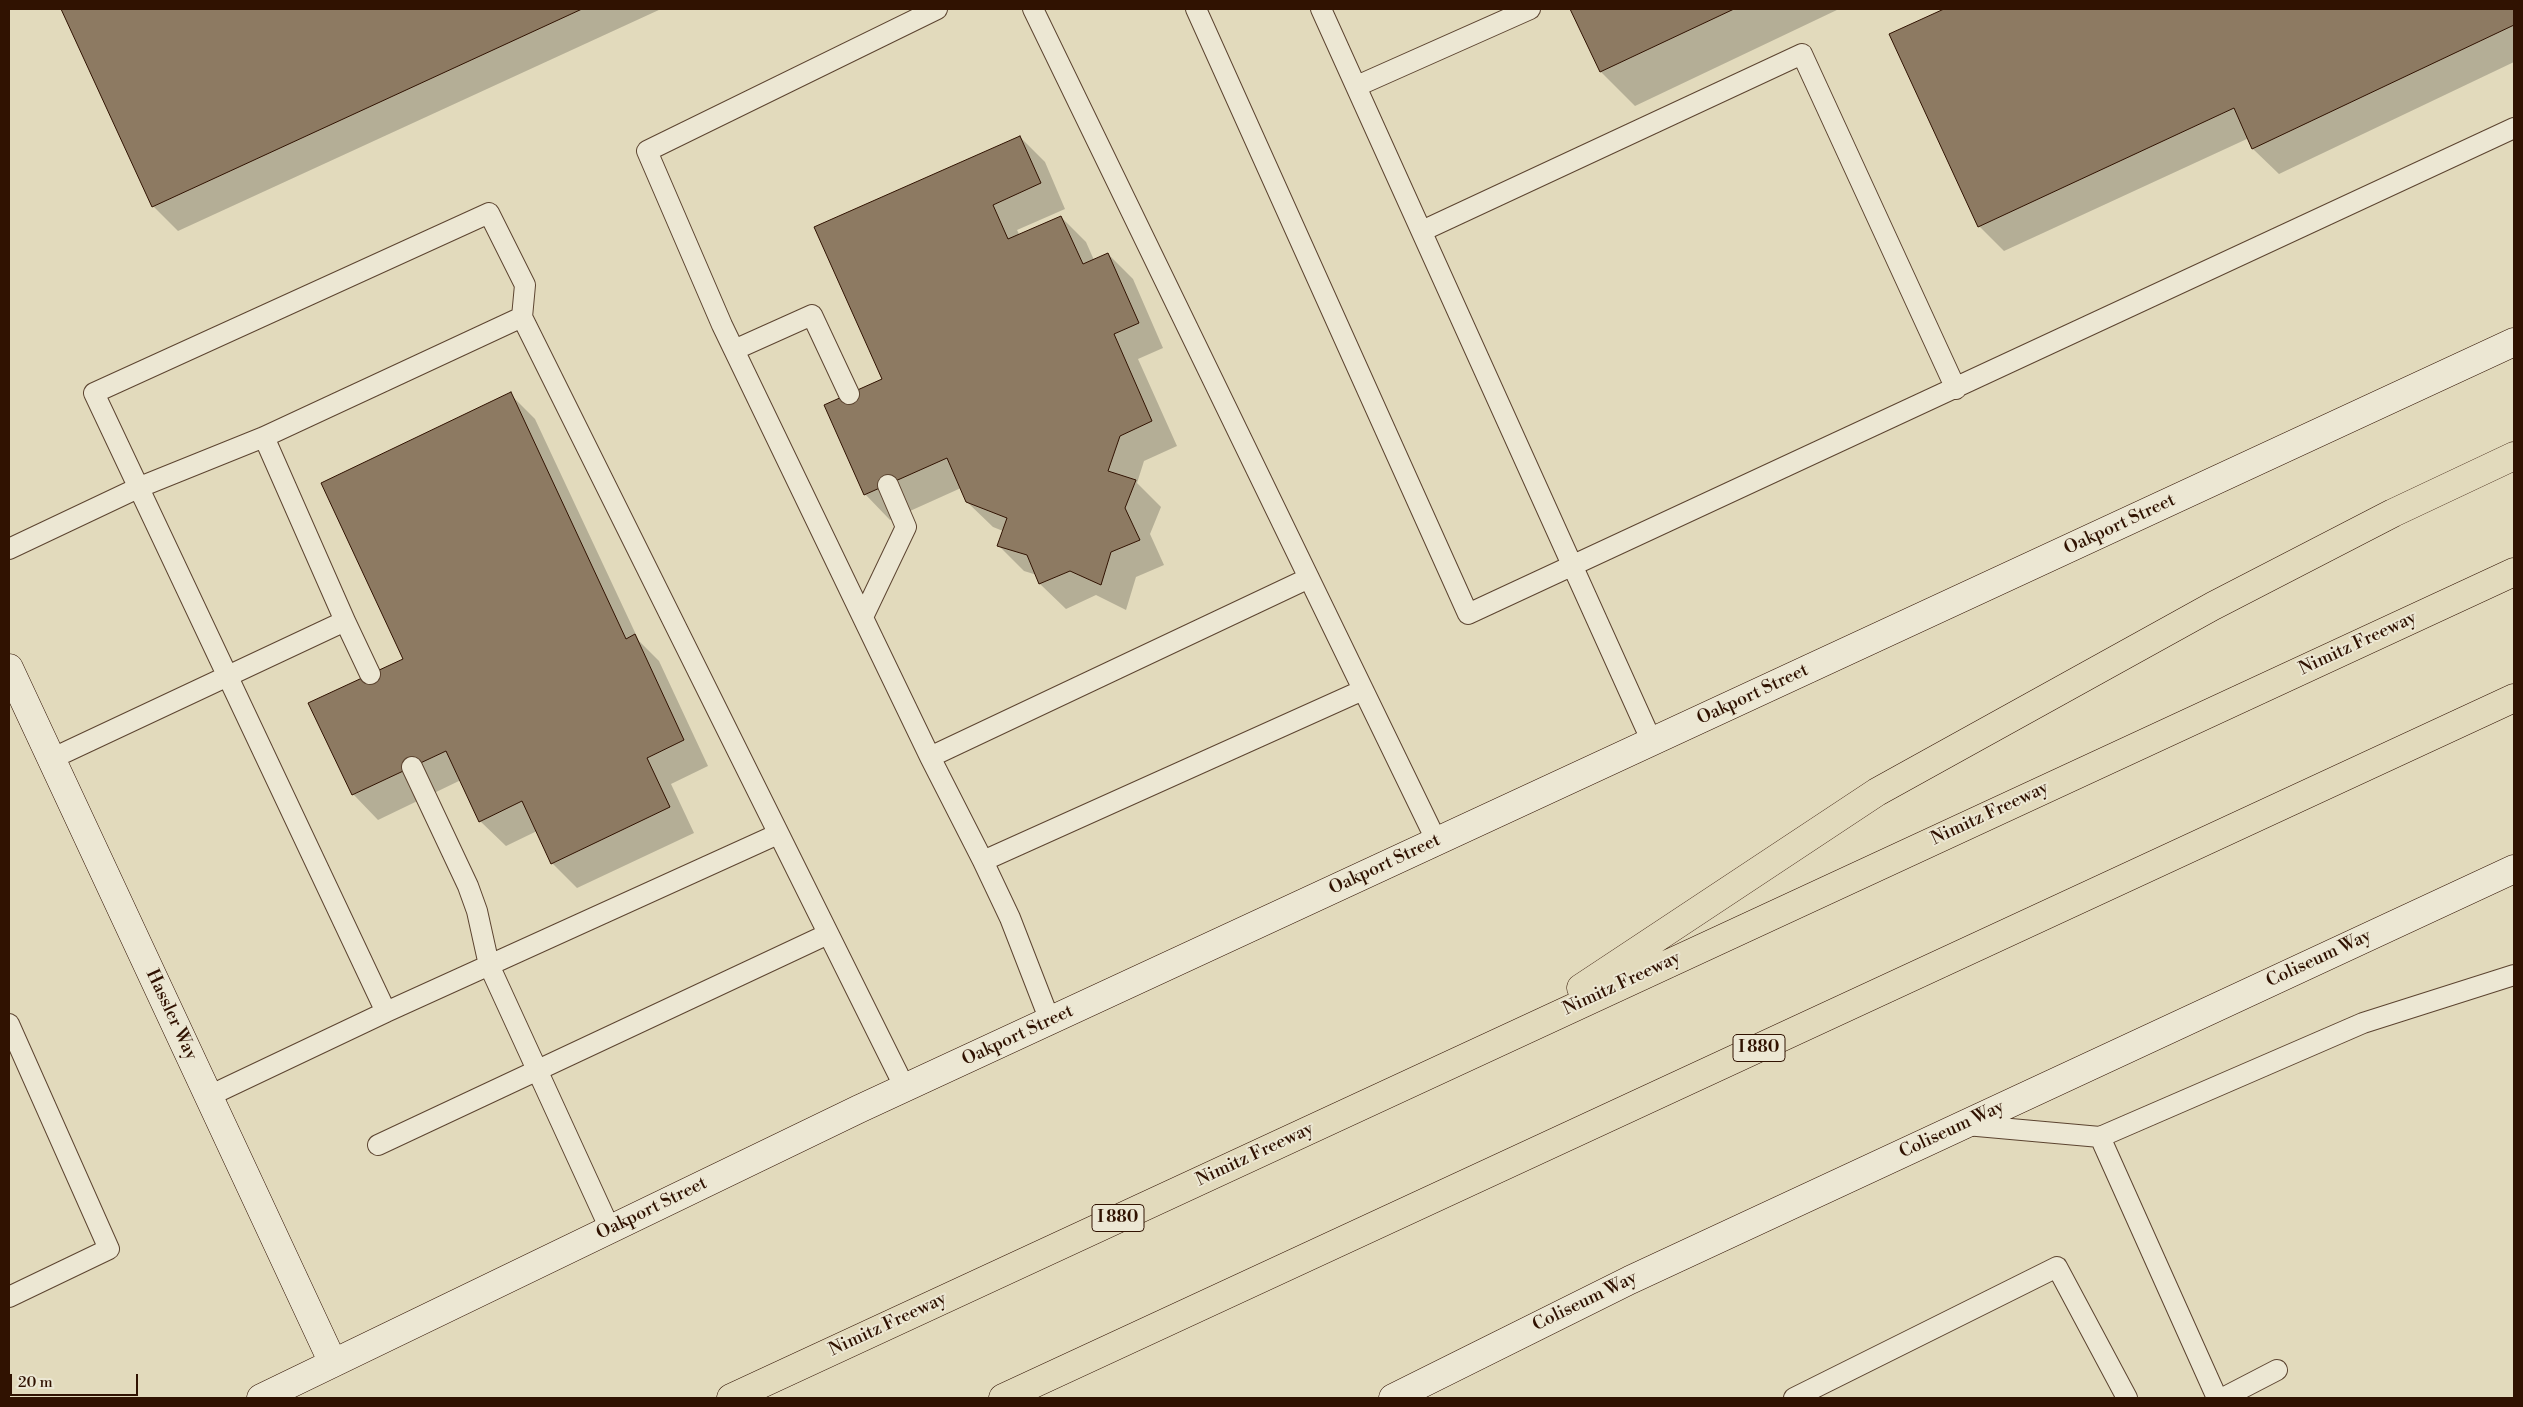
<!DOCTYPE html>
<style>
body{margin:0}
#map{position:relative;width:2523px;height:1407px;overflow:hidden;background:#e2dabc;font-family:"Libre Bodoni",serif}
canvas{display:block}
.frame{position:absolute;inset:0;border:10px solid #301201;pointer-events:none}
.scale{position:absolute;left:10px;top:1374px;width:128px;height:22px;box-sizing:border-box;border:2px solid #301201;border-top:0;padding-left:6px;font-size:15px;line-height:18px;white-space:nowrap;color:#301201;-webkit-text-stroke:4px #ece7d3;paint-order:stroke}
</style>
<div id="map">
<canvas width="2523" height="1407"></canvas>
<div class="frame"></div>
<div class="scale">20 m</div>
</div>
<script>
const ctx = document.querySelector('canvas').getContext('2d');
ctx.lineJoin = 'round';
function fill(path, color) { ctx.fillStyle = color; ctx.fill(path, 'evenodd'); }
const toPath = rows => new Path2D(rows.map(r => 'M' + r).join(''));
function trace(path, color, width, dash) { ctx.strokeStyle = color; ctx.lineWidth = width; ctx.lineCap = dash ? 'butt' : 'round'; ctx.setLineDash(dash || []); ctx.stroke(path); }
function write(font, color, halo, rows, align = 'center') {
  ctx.font = font + ' "Libre Bodoni",serif'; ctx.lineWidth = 4; ctx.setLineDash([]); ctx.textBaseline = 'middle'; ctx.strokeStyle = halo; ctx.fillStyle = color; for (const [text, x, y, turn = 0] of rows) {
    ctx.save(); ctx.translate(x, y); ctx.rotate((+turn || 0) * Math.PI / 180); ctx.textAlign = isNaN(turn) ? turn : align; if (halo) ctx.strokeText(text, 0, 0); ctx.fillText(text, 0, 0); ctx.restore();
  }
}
fill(toPath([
 [63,9,661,9,178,231,153,206],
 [1571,9,1839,9,1635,106,1601,72],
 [1947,9,2514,9,2514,62,2279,174,2253,149,2249,138,2004,251,1979,226,1891,35],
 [1020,137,1045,162,1065,209,1017,230,1020,236,1061,217,1086,242,1094,260,1108,254,1133,279,1163,348,1138,359,1177,446,1144,461,1137,483,1161,507,1150,534,1164,565,1136,577,1126,610,1096,595,1066,609,1040,584,1037,575,1024,571,999,546,1003,531,993,527,967,502,961,488,890,520,865,494,883,380],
 [510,394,535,419,639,641,659,661,708,766,671,784,694,833,577,888,552,863,537,831,506,846,480,821,461,780,378,820,353,794]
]), '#0003');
const building = toPath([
 [61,9,582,9,152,207,61,9],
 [1570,9,1734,9,1600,72,1570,9],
 [1944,9,2514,9,2514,25,2252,149,2234,108,1978,227,1889,34,1944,9],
 [1020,136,1041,183,993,205,1008,239,1061,216,1083,264,1108,253,1139,323,1114,334,1152,421,1120,436,1108,471,1136,480,1125,508,1140,540,1111,552,1101,585,1070,571,1039,584,1027,555,997,546,1007,518,966,502,947,458,864,495,824,405,882,379,814,227,1020,136],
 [511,392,626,639,635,634,684,740,647,758,670,807,551,864,522,801,479,822,446,751,352,795,308,703,403,659,321,483,511,392]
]);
fill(building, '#8d7a62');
trace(building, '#301201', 1);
const lane = toPath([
 [937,9,647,151,722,325,930,757,1309,578],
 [1033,9,1437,842],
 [1196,9,1468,614,2514,128],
 [1321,9,1652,742],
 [1357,86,1530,9],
 [1422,231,1802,54,1956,389],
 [522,317,525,285,489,213,94,393,386,1012,778,834],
 [734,350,812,315,849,394],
 [9,549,140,487,264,437,522,317,905,1088],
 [863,617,906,527,888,485],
 [345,621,370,674],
 [930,757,983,861,1363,690],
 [51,759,345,621,264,437],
 [412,767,468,886,477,911,489,965,610,1229],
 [983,861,1010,918,1050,1021],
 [9,1024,109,1249,9,1297],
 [209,1096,386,1012],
 [1966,1125,2100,1137,2363,1023,2514,975],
 [2100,1137,2217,1398],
 [378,1145,828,934],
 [1794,1398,2057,1267,2127,1398],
 [2223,1398,2277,1370]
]);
const secondary = toPath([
 [9,668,333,1363],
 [261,1398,859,1109,2514,342],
 [1393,1398,1630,1280,2514,869]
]);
const highway = toPath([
 [1581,988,1877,792,2213,606,2393,513,2514,456],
 [731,1398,2514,572],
 [1003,1398,2514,698]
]);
trace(lane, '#5c4430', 22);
trace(secondary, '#301201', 29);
trace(highway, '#301201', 29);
trace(lane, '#ece7d3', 20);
trace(secondary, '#ece7d3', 28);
trace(highway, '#e2dabc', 28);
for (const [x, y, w] of [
 [1759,1048,52],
 [1118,1218,52]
]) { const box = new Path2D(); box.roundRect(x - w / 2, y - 13.5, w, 27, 4); ctx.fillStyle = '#ece7d3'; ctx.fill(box); trace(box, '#301201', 1); }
write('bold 16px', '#301201', null, [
 ["I 880",1759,1048],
 ["I 880",1118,1218]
]);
write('18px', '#301201', '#ece7d3', [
 ["Oakport Street",2120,525,-25],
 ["Nimitz Freeway",2358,644,-25],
 ["Oakport Street",1753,695,-25],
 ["Nimitz Freeway",1990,814,-25],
 ["Oakport Street",1385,865,-25],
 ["Coliseum Way",2319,959,-25],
 ["Nimitz Freeway",1622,984,-25],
 ["Hassler Way",171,1015,65],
 ["Oakport Street",1018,1036,-25],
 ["Coliseum Way",1952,1130,-25],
 ["Nimitz Freeway",1255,1155,-25],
 ["Oakport Street",652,1209,-26],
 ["Coliseum Way",1585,1302,-26],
 ["Nimitz Freeway",888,1325,-25]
]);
</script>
